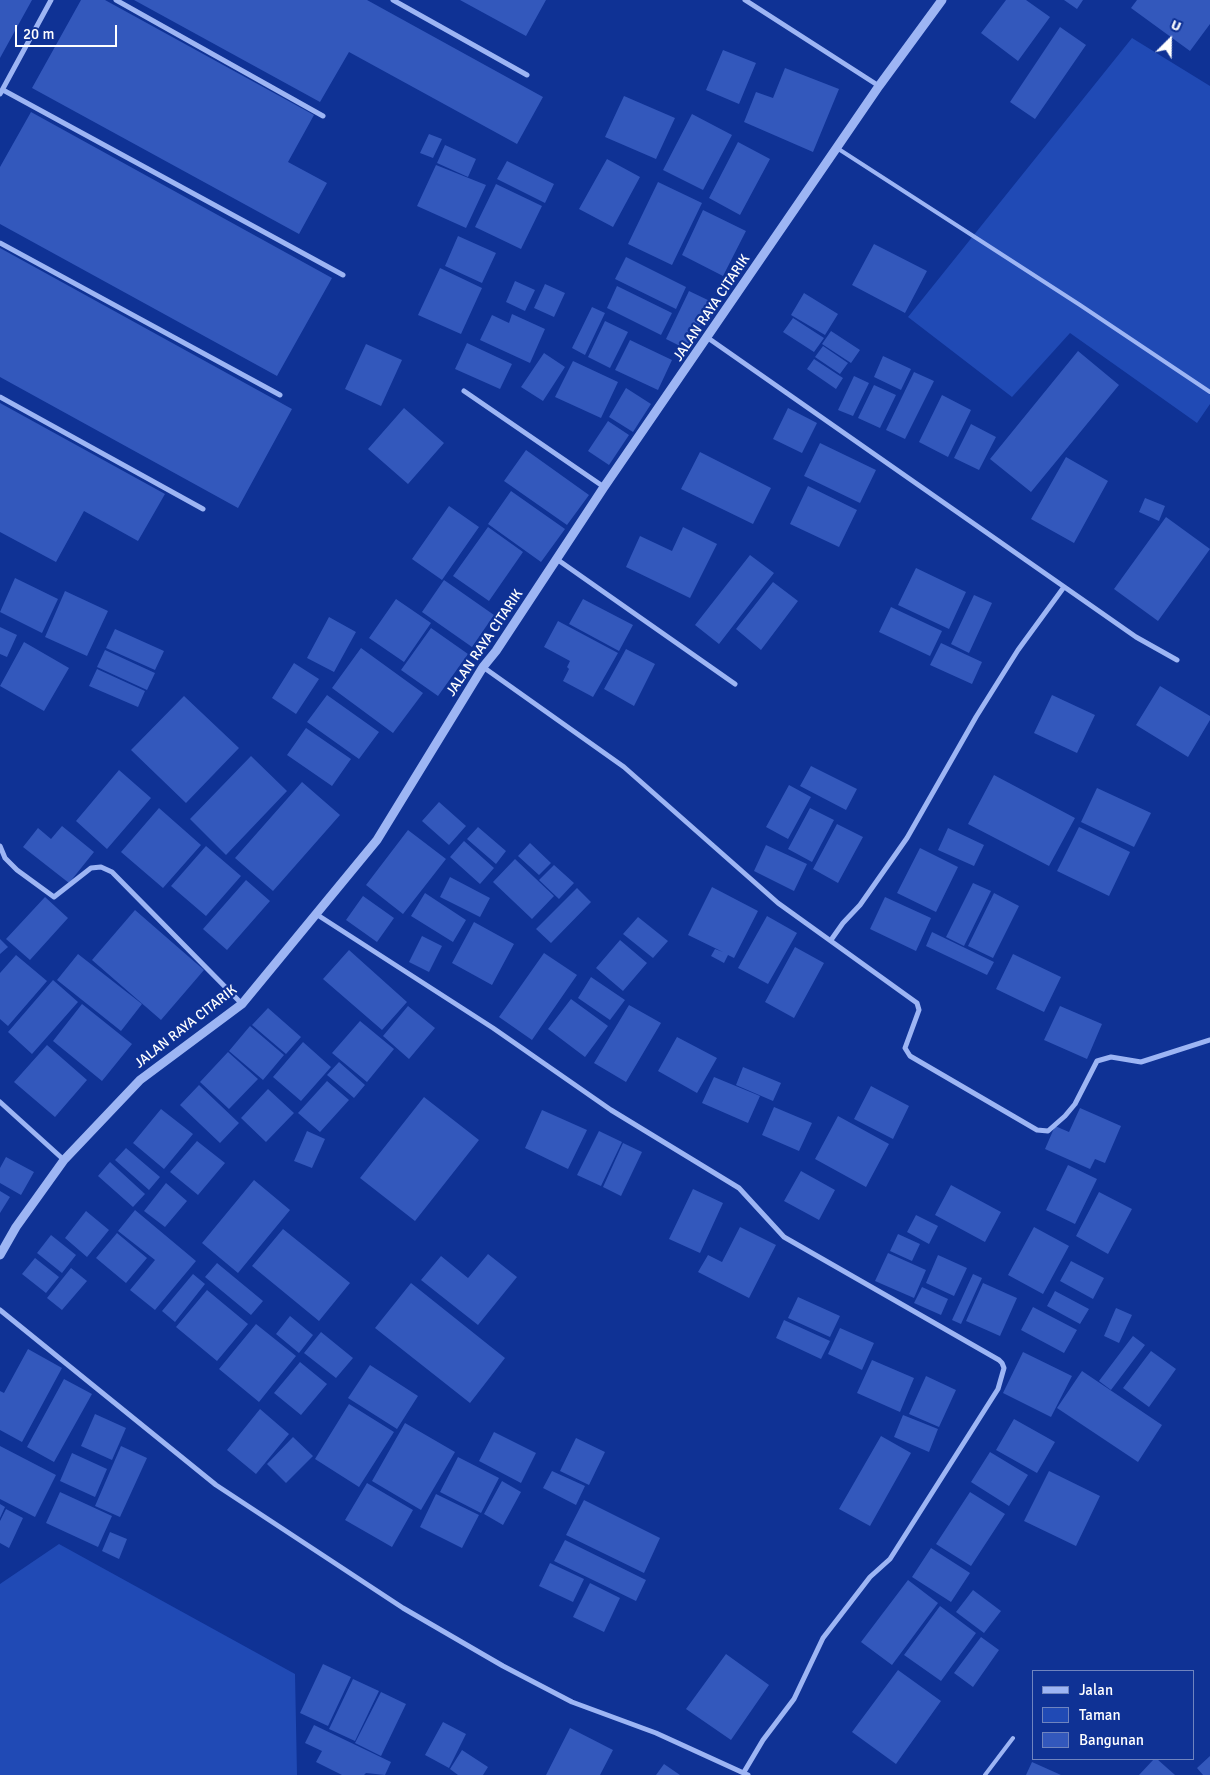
<!DOCTYPE html>
<style>
body{margin:0}
#map{position:relative;width:1210px;height:1775px;overflow:hidden;background:#0f3295;font-family:Signika,sans-serif}
canvas{display:block}
.legend{position:absolute;left:1032px;top:1670px;width:162px;height:90px;box-sizing:border-box;background:#0f3295;border:1px solid #6f84bf;margin:0;padding:6px 9px;list-style:none;font-size:15px;color:#fff}
.legend li{display:flex;align-items:center;gap:10px;height:25px}
.legend b{width:25px;border:1px solid #6f84bf}
.north{position:absolute;left:1145px;top:15px;width:50px;height:50px;-webkit-text-stroke:4px #0f3295;paint-order:stroke;rotate:23deg;font-size:14px;font-weight:700;line-height:20px;text-align:center;color:#fff}
.north::after{content:'';display:block;margin:auto;width:18px;height:22px;background:#fff;clip-path:polygon(50% 0,100% 100%,50% 72%,0 100%)}
.scale{position:absolute;left:15px;top:25px;width:102px;height:22px;box-sizing:border-box;border:2px solid #fff;border-top:0;padding-left:6px;font-size:15px;line-height:18px;white-space:nowrap;color:#fff;-webkit-text-stroke:4px #0f3295;paint-order:stroke}
</style>
<div id="map">
<canvas width="1210" height="1775"></canvas>
<ul class="legend">
<li><b style="height:6px;background:#9db5f4"></b>Jalan</li>
<li><b style="height:14px;background:#204ab5"></b>Taman</li>
<li><b style="height:14px;background:#3358bc"></b>Bangunan</li>
</ul>
<div class="north">U</div>
<div class="scale">20 m</div>
</div>
<script>
const ctx = document.querySelector('canvas').getContext('2d');
ctx.lineJoin = 'round';
function fill(path, color) { ctx.fillStyle = color; ctx.fill(path, 'evenodd'); }
const toPath = rows => new Path2D(rows.map(r => 'M' + r).join(''));
function trace(path, color, width, dash) { ctx.strokeStyle = color; ctx.lineWidth = width; ctx.lineCap = dash ? 'butt' : 'round'; ctx.setLineDash(dash || []); ctx.stroke(path); }
function write(font, color, halo, rows, align = 'center') {
  ctx.font = font + ' Signika,sans-serif'; ctx.lineWidth = 4.5; ctx.setLineDash([]); ctx.textBaseline = 'middle'; ctx.strokeStyle = halo; ctx.fillStyle = color; for (const [text, x, y, turn = 0] of rows) {
    ctx.save(); ctx.translate(x, y); ctx.rotate((+turn || 0) * Math.PI / 180); ctx.textAlign = isNaN(turn) ? turn : align; if (halo) ctx.strokeText(text, 0, 0); ctx.fillText(text, 0, 0); ctx.restore();
  }
}
fill(toPath([
 [1132,38,1210,86,1210,404,1197,423,1070,333,1012,397,908,317],
 [59,1544,295,1674,297,1775,0,1775,0,1584]
]), '#204ab5');
fill(toPath([
 [0,0,32,0,0,58],
 [81,0,105,0,314,115,288,162,327,183,299,234,32,88],
 [134,0,367,0,543,97,517,144,349,52,320,102],
 [460,0,546,0,526,36],
 [1006,0,1026,0,1050,17,1018,61,981,33],
 [1064,0,1083,0,1077,9],
 [1137,0,1210,0,1210,24,1190,51,1131,8],
 [1060,27,1086,45,1035,119,1010,102],
 [723,50,756,63,739,104,706,90],
 [785,68,839,89,813,152,744,122,756,92,773,98],
 [624,96,675,118,656,159,605,137],
 [31,112,332,278,277,376,0,224,0,167],
 [692,114,732,135,703,190,663,170],
 [429,134,442,139,433,158,420,153],
 [738,142,770,159,740,215,709,198],
 [445,145,476,159,468,177,437,163],
 [607,159,640,177,613,227,579,209],
 [507,161,554,184,545,203,497,179],
 [436,165,486,185,466,228,417,206],
 [658,182,702,203,672,265,628,244],
 [496,184,542,206,521,249,475,227],
 [703,210,746,231,723,276,682,255],
 [458,236,496,253,482,283,445,266],
 [874,244,927,271,905,313,852,285],
 [0,248,292,409,238,508,0,377],
 [626,257,686,287,676,309,615,279],
 [440,268,482,288,461,334,418,315],
 [515,281,535,290,525,311,506,302],
 [545,284,565,293,554,317,534,308],
 [617,286,672,313,661,335,607,308],
 [689,291,712,302,688,350,666,339],
 [804,293,838,314,825,335,791,315],
 [592,307,605,313,585,355,572,348],
 [512,314,545,329,530,363,480,340,492,315,509,323],
 [793,318,824,338,814,352,783,332],
 [605,321,628,332,610,368,588,357],
 [831,331,860,350,851,363,822,344],
 [630,340,672,360,658,390,615,370],
 [467,343,512,364,500,389,455,369],
 [366,344,402,360,381,406,345,389],
 [823,346,848,363,840,374,815,357],
 [1078,351,1119,385,1031,492,990,459],
 [544,353,565,367,543,401,521,387],
 [883,356,911,369,901,390,874,377],
 [814,359,843,378,836,389,807,369],
 [573,361,618,382,601,418,555,397],
 [914,372,934,381,905,439,886,430],
 [854,376,869,383,853,416,838,410],
 [874,385,896,395,880,428,858,418],
 [626,388,651,404,633,432,609,417],
 [942,395,971,410,948,457,919,442],
 [0,403,165,494,138,541,84,511,56,562,0,532],
 [404,408,444,443,408,484,368,449],
 [788,408,817,423,802,453,773,439],
 [608,421,629,435,609,465,588,451],
 [971,424,996,437,979,470,954,458],
 [820,443,876,470,860,503,804,476],
 [526,450,589,495,567,525,504,481],
 [700,452,771,488,753,524,681,489],
 [1066,457,1108,481,1074,543,1031,519],
 [808,486,857,510,839,547,790,524],
 [511,491,565,529,541,562,488,524],
 [1145,498,1165,506,1159,521,1139,512],
 [449,506,479,527,442,580,412,559],
 [1166,517,1210,549,1158,621,1114,589],
 [488,527,523,552,489,601,453,576],
 [683,527,717,544,690,598,626,567,640,536,672,551],
 [750,555,774,573,719,644,695,625],
 [916,568,966,592,949,629,898,605],
 [15,578,58,599,42,633,0,612],
 [444,580,494,615,472,647,422,612],
 [773,582,798,601,761,650,736,629],
 [65,591,108,611,87,656,45,637],
 [974,595,992,603,969,653,951,644],
 [396,599,431,623,404,662,369,638],
 [583,599,633,625,619,651,569,624],
 [891,607,942,631,930,656,879,632],
 [329,617,356,632,334,672,307,658],
 [558,621,618,653,593,697,563,681,569,669,567,667,570,661,544,647],
 [0,627,17,635,7,657,0,654],
 [431,628,468,654,438,696,401,670],
 [115,629,164,651,155,670,106,648],
 [24,642,69,668,44,711,0,686],
 [941,643,982,662,972,684,930,665],
 [361,648,423,693,393,733,332,688],
 [626,649,655,664,634,706,604,689],
 [105,650,155,673,147,690,97,667],
 [294,663,319,679,296,714,272,698],
 [97,669,145,691,138,707,89,686],
 [1160,686,1210,716,1210,720,1188,757,1136,725],
 [327,695,379,732,359,759,307,722],
 [1052,695,1095,715,1077,753,1034,733],
 [184,696,239,748,186,803,131,750],
 [306,728,351,759,332,786,287,755],
 [251,756,287,791,226,855,190,819],
 [811,766,857,789,846,810,800,786],
 [119,770,151,798,107,849,76,821],
 [994,775,1075,818,1049,866,968,824],
 [302,782,340,815,273,891,235,858],
 [789,785,811,797,788,839,766,827],
 [1097,788,1151,813,1134,847,1081,822],
 [439,802,466,826,449,845,422,821],
 [159,808,201,845,163,888,121,852],
 [810,808,834,820,812,862,788,849],
 [837,824,863,837,838,883,813,869],
 [62,826,94,852,69,883,23,847,38,828,51,839],
 [478,827,506,851,496,864,467,839],
 [1079,827,1130,852,1109,896,1057,871],
 [948,828,984,845,974,866,938,850],
 [408,830,446,859,403,914,366,885],
 [464,841,494,868,480,884,450,857],
 [530,843,551,863,539,875,518,856],
 [766,845,807,864,794,891,754,871],
 [206,846,241,876,206,916,171,886],
 [920,848,958,867,936,912,897,893],
 [515,859,554,896,532,919,493,882],
 [554,865,574,883,559,899,539,880],
 [450,877,490,898,480,917,440,897],
 [246,880,270,901,227,950,203,929],
 [973,883,991,891,964,946,946,937],
 [712,887,758,911,734,958,728,955,724,963,711,956,715,949,723,952,688,935],
 [577,888,591,902,551,943,536,929],
 [425,893,466,920,453,942,411,916],
 [994,893,1019,906,993,958,968,946],
 [363,896,394,918,377,942,346,920],
 [45,897,68,918,30,960,6,939],
 [885,897,931,918,916,951,870,929],
 [135,910,204,970,161,1020,92,960],
 [767,916,797,933,768,984,738,968],
 [638,917,668,941,653,958,623,934],
 [474,922,514,944,492,985,452,963],
 [932,932,994,962,987,975,926,946],
 [422,936,442,946,429,972,409,962],
 [0,939,8,947,0,954],
 [620,940,647,963,623,991,596,968],
 [795,947,824,963,794,1018,765,1002],
 [349,950,407,1002,382,1030,323,979],
 [544,953,577,975,532,1040,499,1017],
 [78,954,142,1004,121,1031,57,980],
 [1013,954,1061,977,1044,1012,996,989],
 [16,955,47,981,8,1026,0,1019,0,973],
 [591,977,625,1000,610,1020,578,998],
 [53,980,78,1002,32,1054,8,1032],
 [571,999,608,1026,585,1057,548,1029],
 [82,1004,132,1044,102,1081,53,1041],
 [629,1005,661,1023,626,1082,594,1063],
 [408,1006,435,1028,409,1059,383,1036],
 [1060,1006,1102,1024,1087,1059,1044,1040],
 [268,1008,301,1037,286,1054,252,1025],
 [360,1021,394,1049,367,1082,332,1053],
 [250,1026,284,1055,263,1080,229,1051],
 [677,1037,717,1058,697,1093,658,1071],
 [303,1042,331,1067,301,1101,273,1077],
 [47,1045,87,1080,55,1117,14,1082],
 [228,1052,258,1079,229,1109,200,1082],
 [339,1062,365,1085,354,1098,327,1075],
 [743,1067,781,1083,773,1101,736,1085],
 [714,1077,760,1096,748,1123,702,1103],
 [327,1081,349,1100,320,1132,298,1113],
 [199,1085,239,1123,220,1143,180,1105],
 [871,1086,909,1106,893,1139,854,1119],
 [268,1089,294,1113,266,1142,241,1118],
 [424,1097,479,1140,415,1221,360,1178],
 [774,1107,812,1123,799,1151,762,1135],
 [1080,1108,1121,1126,1105,1163,1095,1159,1090,1169,1045,1149,1055,1126,1069,1132],
 [161,1109,193,1134,164,1169,133,1143],
 [542,1110,587,1130,568,1169,525,1148],
 [838,1116,889,1144,866,1187,815,1159],
 [307,1131,325,1139,312,1168,294,1161],
 [599,1131,622,1142,601,1186,577,1175],
 [197,1141,225,1163,198,1195,170,1172],
 [623,1143,642,1152,621,1196,603,1187],
 [126,1148,160,1177,149,1190,115,1160],
 [6,1157,34,1172,21,1195,0,1183,0,1168],
 [110,1162,145,1194,133,1207,98,1176],
 [1068,1165,1097,1179,1075,1224,1046,1210],
 [801,1171,835,1190,819,1220,784,1201],
 [254,1180,290,1210,238,1273,202,1243],
 [166,1183,187,1201,165,1227,144,1211],
 [951,1185,1001,1212,985,1242,935,1215],
 [693,1189,723,1203,700,1253,669,1239],
 [0,1191,10,1197,0,1213],
 [1099,1192,1132,1209,1108,1254,1076,1236],
 [135,1210,196,1261,155,1310,130,1290,155,1260,118,1231],
 [86,1211,109,1230,87,1257,65,1238],
 [916,1215,938,1226,929,1244,907,1232],
 [740,1227,776,1245,749,1298,698,1272,708,1255,722,1262],
 [1034,1227,1069,1246,1043,1294,1008,1275],
 [283,1229,350,1283,319,1321,252,1266],
 [117,1233,147,1258,126,1283,96,1258],
 [898,1234,920,1244,912,1261,890,1251],
 [51,1235,76,1255,62,1273,37,1253],
 [888,1253,926,1270,914,1298,875,1281],
 [488,1254,517,1277,478,1325,421,1280,441,1256,468,1278],
 [938,1255,967,1268,954,1296,926,1283],
 [35,1258,59,1277,46,1293,22,1274],
 [1071,1261,1104,1278,1093,1299,1060,1281],
 [217,1263,263,1301,251,1315,205,1277],
 [71,1268,87,1281,62,1310,47,1298],
 [193,1274,205,1284,175,1322,162,1311],
 [973,1274,982,1278,961,1324,952,1320],
 [411,1283,505,1358,470,1403,375,1328],
 [983,1283,1017,1298,1000,1336,966,1321],
 [922,1287,948,1299,941,1315,914,1303],
 [207,1290,248,1324,217,1361,176,1327],
 [1055,1291,1089,1309,1080,1324,1047,1306],
 [798,1297,840,1316,830,1337,788,1318],
 [1033,1307,1077,1330,1064,1353,1021,1330],
 [1116,1308,1132,1315,1119,1343,1104,1336],
 [290,1316,313,1335,299,1353,276,1334],
 [784,1320,830,1341,821,1359,776,1338],
 [256,1324,296,1356,259,1402,219,1369],
 [840,1328,874,1343,862,1370,828,1354],
 [321,1332,353,1358,336,1378,304,1353],
 [1133,1336,1145,1345,1111,1390,1099,1381],
 [28,1349,62,1368,22,1442,0,1430,0,1391,4,1393],
 [1151,1351,1176,1369,1149,1407,1123,1388],
 [1023,1352,1072,1376,1051,1417,1003,1393],
 [872,1360,914,1378,900,1412,857,1393],
 [300,1362,327,1384,301,1415,274,1393],
 [370,1365,418,1396,397,1429,348,1398],
 [1082,1371,1162,1425,1138,1462,1057,1408],
 [926,1376,956,1390,939,1427,909,1414],
 [64,1379,92,1394,54,1462,27,1447],
 [349,1404,394,1432,359,1487,315,1459],
 [260,1409,289,1434,256,1474,227,1450],
 [95,1414,126,1428,112,1460,81,1446],
 [903,1415,938,1429,929,1452,894,1437],
 [1014,1419,1055,1442,1037,1473,996,1450],
 [405,1423,455,1452,421,1510,372,1481],
 [494,1432,536,1453,521,1483,479,1461],
 [881,1436,911,1453,870,1526,839,1509],
 [293,1437,313,1456,286,1483,267,1464],
 [576,1438,605,1452,589,1485,560,1471],
 [0,1446,56,1475,35,1517,0,1499],
 [121,1446,147,1458,120,1517,95,1506],
 [990,1452,1028,1475,1009,1506,971,1482],
 [72,1453,107,1469,95,1497,60,1481],
 [458,1457,499,1478,481,1513,440,1492],
 [552,1471,585,1486,576,1505,543,1488],
 [1049,1471,1100,1496,1076,1546,1024,1521],
 [502,1481,521,1492,503,1525,484,1514],
 [367,1483,413,1510,392,1547,345,1520],
 [60,1492,112,1516,98,1547,46,1523],
 [970,1492,1005,1514,971,1566,936,1544],
 [436,1494,479,1515,462,1548,420,1527],
 [584,1500,660,1538,644,1573,566,1535],
 [0,1504,5,1507,0,1518],
 [6,1509,23,1518,9,1548,0,1543,0,1521],
 [110,1532,127,1539,119,1559,102,1551],
 [565,1540,646,1580,636,1601,554,1561],
 [931,1548,970,1573,951,1602,912,1577],
 [550,1563,584,1579,573,1602,539,1586],
 [908,1580,938,1603,892,1665,861,1642],
 [590,1583,620,1598,604,1632,573,1617],
 [973,1590,1001,1611,984,1633,956,1612],
 [940,1606,976,1633,941,1681,904,1655],
 [981,1637,999,1650,973,1687,954,1673],
 [726,1654,769,1685,731,1740,686,1709],
 [323,1664,351,1677,328,1726,300,1713],
 [898,1670,941,1701,896,1764,852,1732],
 [353,1679,379,1691,355,1741,329,1729],
 [381,1692,406,1704,381,1756,355,1743],
 [443,1722,466,1734,449,1768,425,1755],
 [314,1725,391,1762,385,1775,366,1773,364,1775,342,1775,316,1762,322,1751,305,1743],
 [570,1728,613,1750,600,1775,546,1775],
 [462,1750,488,1767,483,1775,458,1775,450,1769],
 [1210,1756,1210,1775,1203,1775,1197,1768],
 [1154,1759,1157,1759,1175,1775,1139,1775],
 [1032,1762,1061,1775,1026,1775],
 [664,1764,680,1775,656,1775]
]), '#3358bc');
trace(toPath([
 [837,148,1080,305,1210,392],
 [985,1775,1013,1738]
]), '#9db5f4', 4);
trace(toPath([
 [116,0,323,116],
 [393,0,527,75],
 [745,0,879,86],
 [3,90,343,275],
 [0,94,51,0],
 [0,243,280,395],
 [708,338,1136,637,1177,660],
 [464,391,604,487],
 [0,397,203,509],
 [558,560,735,684],
 [483,667,624,767,778,903,917,1003,919,1010,905,1048,910,1056,1037,1130,1048,1131,1065,1116,1075,1104,1097,1061,1111,1057,1141,1062,1210,1040],
 [0,846,5,858,17,870,54,897,91,868,101,867,112,872,242,1004],
 [316,914,493,1028,611,1110,739,1188,784,1237,999,1360,1002,1363,1004,1368,998,1389,890,1559,870,1577,823,1638,794,1699,763,1740,744,1772],
 [831,940,843,923,860,905,907,838,976,717,1018,650,1064,587],
 [0,1102,64,1160],
 [0,1310,216,1485,403,1608,503,1666,572,1702,656,1733,748,1775]
]), '#9db5f4', 5);
trace(toPath([
 [0,1255,16,1227,64,1160,140,1080,242,1004,377,840,483,667,496,651,604,487,879,86,942,0]
]), '#9db5f4', 9);
write('14px', '#fff', '#0f3295', [
 ["JALAN RAYA CITARIK",712,308,-56],
 ["JALAN RAYA CITARIK",485,643,-56],
 ["JALAN RAYA CITARIK",186,1027,-38]
]);
</script>
